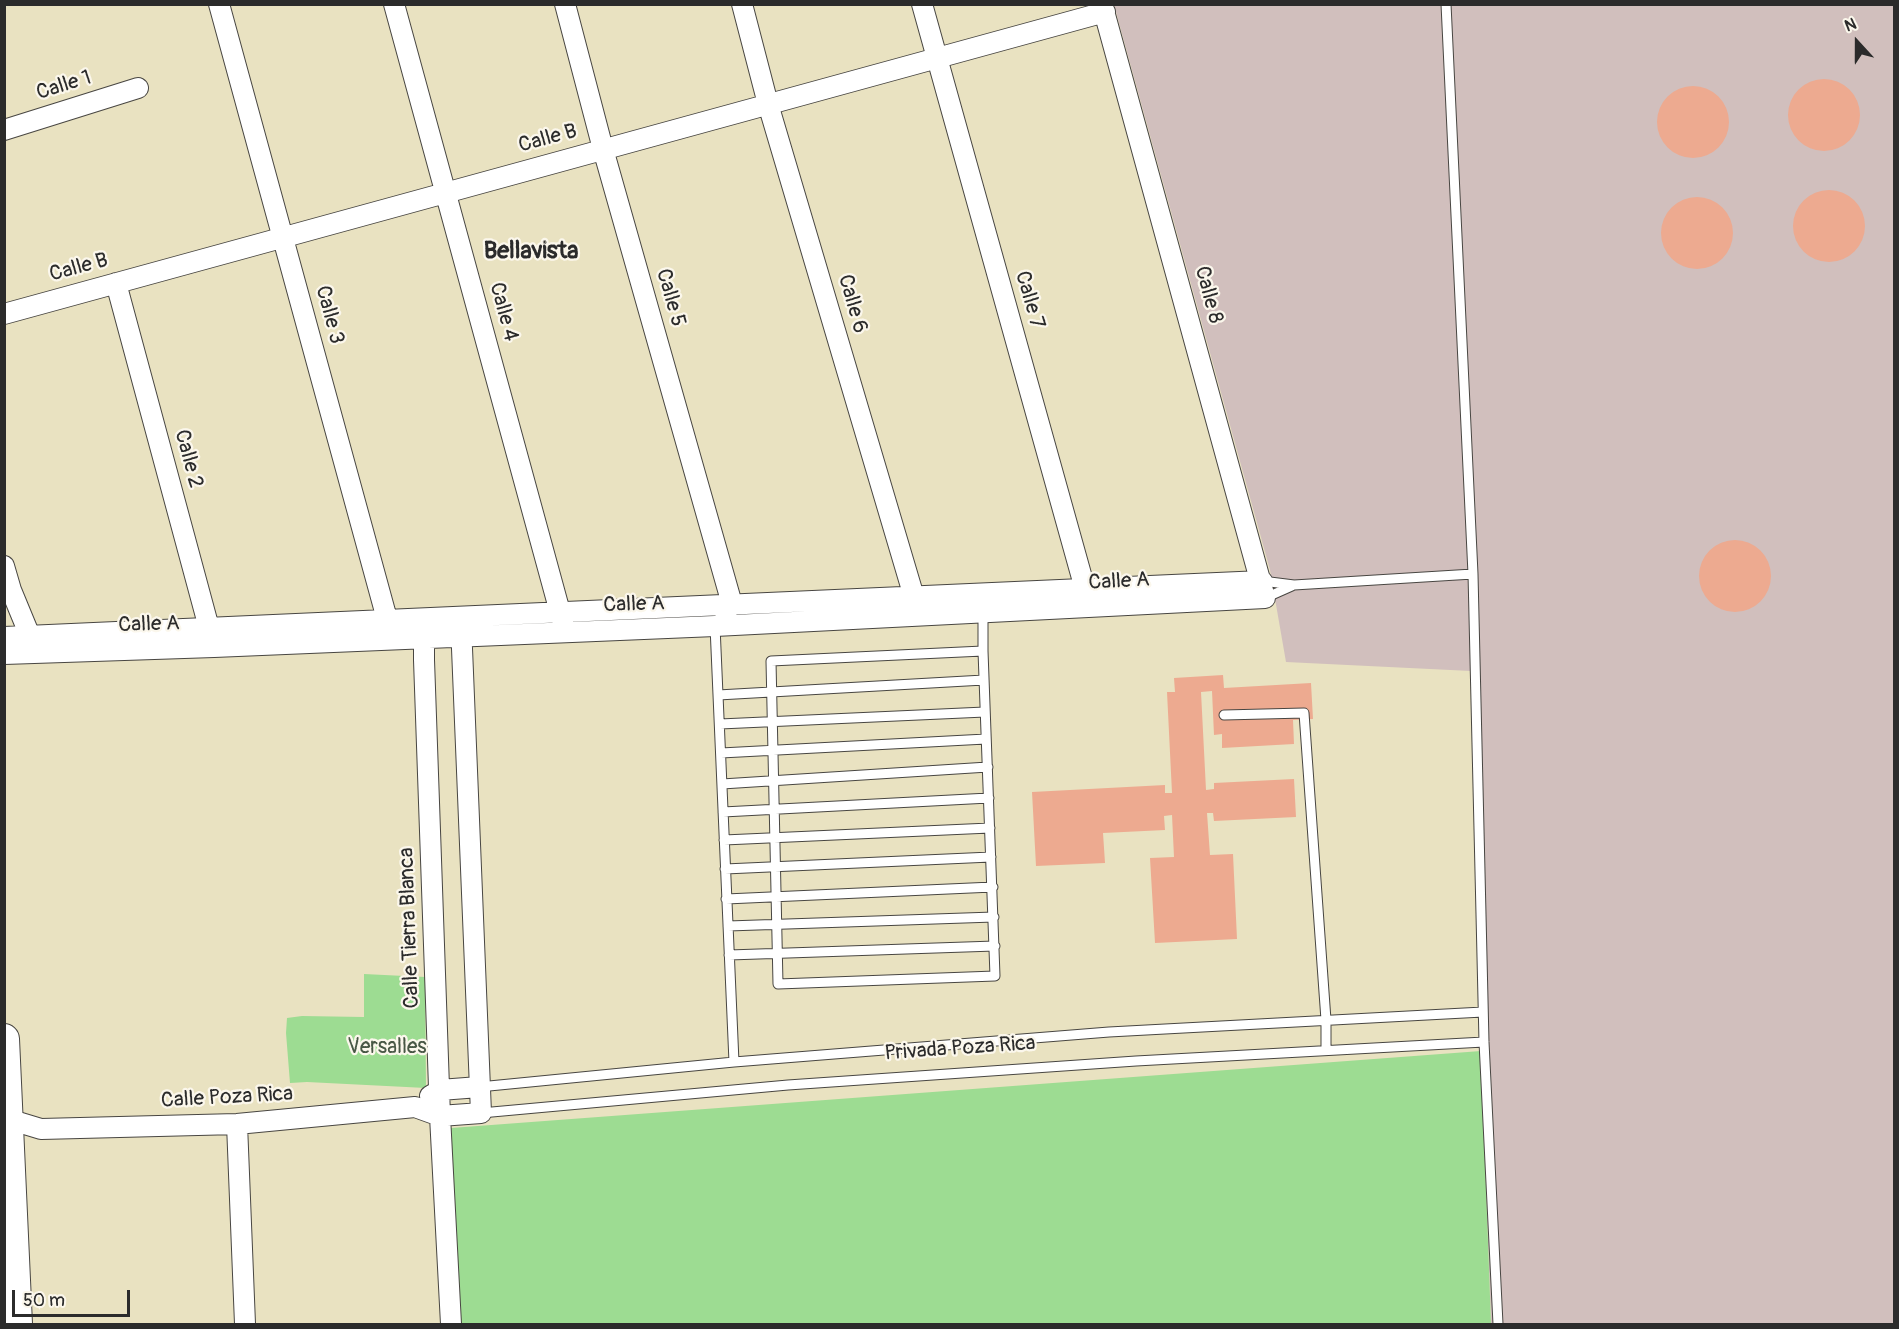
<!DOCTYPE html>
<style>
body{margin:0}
#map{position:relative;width:1899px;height:1329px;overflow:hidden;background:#e9e2c1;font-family:Pangolin,sans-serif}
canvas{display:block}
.frame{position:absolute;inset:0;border:6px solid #2b2b2b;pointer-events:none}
.north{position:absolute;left:1827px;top:12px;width:60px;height:60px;-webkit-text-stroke:4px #fbf7ec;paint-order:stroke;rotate:339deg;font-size:16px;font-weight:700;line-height:24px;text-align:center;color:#2b2b2b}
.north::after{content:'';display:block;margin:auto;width:21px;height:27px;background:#2b2b2b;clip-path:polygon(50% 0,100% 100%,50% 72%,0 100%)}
.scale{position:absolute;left:12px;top:1290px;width:118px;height:27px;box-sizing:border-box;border:3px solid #2b2b2b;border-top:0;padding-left:8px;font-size:18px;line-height:21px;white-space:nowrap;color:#2b2b2b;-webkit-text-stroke:4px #fbf7ec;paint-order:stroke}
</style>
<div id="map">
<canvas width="1899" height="1329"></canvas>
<div class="frame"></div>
<div class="north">N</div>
<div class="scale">50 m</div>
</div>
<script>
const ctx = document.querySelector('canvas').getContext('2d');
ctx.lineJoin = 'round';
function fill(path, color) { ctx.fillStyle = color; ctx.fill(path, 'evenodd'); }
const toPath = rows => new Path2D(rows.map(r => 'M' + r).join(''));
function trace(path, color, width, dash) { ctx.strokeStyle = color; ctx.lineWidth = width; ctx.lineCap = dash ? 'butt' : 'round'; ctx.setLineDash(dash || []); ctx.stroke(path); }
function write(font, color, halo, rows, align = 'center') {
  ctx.font = font + ' Pangolin,sans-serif'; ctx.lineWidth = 4.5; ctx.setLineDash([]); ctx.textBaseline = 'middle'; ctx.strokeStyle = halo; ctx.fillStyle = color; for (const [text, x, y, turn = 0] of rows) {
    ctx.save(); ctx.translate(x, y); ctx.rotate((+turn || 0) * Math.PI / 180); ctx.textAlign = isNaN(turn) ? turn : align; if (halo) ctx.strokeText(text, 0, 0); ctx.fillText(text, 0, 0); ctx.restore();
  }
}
fill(toPath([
 [1114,5,1894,5,1894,1324,1491,1324,1481,1051,1471,671,1286,662,1270,570]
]), '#d1bfbd');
fill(toPath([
 [364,974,425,977,426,1088,307,1082,290,1083,286,1033,287,1018,302,1016,364,1017],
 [1481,1051,1491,1324,460,1324,451,1128]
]), '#9ddc92');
fill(toPath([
 '1788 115a36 36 0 1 1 72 0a36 36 0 1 1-72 0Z',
 '1657 122a36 36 0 1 1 72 0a36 36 0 1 1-72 0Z',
 '1793 226a36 36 0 1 1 72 0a36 36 0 1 1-72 0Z',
 '1661 233a36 36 0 1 1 72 0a36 36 0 1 1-72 0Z',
 '1699 576a36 36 0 1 1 72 0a36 36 0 1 1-72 0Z',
 [1223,675,1224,688,1311,683,1313,719,1293,720,1294,744,1222,748,1222,734,1214,735,1212,691,1201,692,1206,790,1214,789,1214,783,1294,779,1296,817,1214,821,1213,813,1207,813,1210,855,1233,854,1237,939,1155,943,1150,858,1174,857,1172,815,1164,816,1165,830,1103,833,1105,863,1036,866,1032,792,1165,785,1165,793,1172,793,1167,692,1175,692,1174,678]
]), '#edaa90');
const lane = toPath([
 [1446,4,1473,574,1484,1042,1498,1324],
 [1262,581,1294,585,1473,574],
 [1265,598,1292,586],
 [715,626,734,1062],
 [983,651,771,661,778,984,995,976,983,651,983,612],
 [718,695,984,680],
 [1224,715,1304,713,1326,1020,1326,1050],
 [720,724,985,712],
 [721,753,986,739],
 [722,784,988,767],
 [723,812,989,798],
 [724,840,990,828],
 [725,869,991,857],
 [726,899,993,887],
 [728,926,994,917],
 [729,955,995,946],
 [479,1087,734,1062,1109,1032,1483,1012],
 [481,1113,788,1085,1136,1061,1484,1042]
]);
const street = toPath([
 [219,4,390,630],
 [394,4,563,623],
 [565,4,603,149,732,604,725,613],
 [742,4,768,104,917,607],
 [922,4,1089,603],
 [4,130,138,88],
 [116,283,212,639],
 [4,314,1105,12],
 [4,566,11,590,30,636],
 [424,626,424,660,440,1116,451,1324],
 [4,637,1262,581],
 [4,654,214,647,715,626,1265,598,1102,4],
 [430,1096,440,1090,479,1087],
 [8,1119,41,1129,237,1124,415,1107,440,1116,481,1113,461,624],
 [237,1124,245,1324]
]);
const primary = toPath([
 [4,1039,17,1324]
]);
trace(lane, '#484642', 11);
trace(street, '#484642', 22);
trace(primary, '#484642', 32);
trace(lane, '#fff', 9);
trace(street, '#fff', 20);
trace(primary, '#fff', 30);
write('21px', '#2b2b2b', '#fbf7ec', [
 ["Calle 1",64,86,-17],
 ["Calle B",548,139,-15],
 ["Calle B",79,268,-15],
 ["Calle 8",1208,295,75],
 ["Calle 5",670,298,74],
 ["Calle 7",1029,300,74],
 ["Calle 6",852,304,74],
 ["Calle 4",503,312,75],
 ["Calle 3",329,315,75],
 ["Calle 2",188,459,75],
 ["Calle A",1119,582,-3],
 ["Calle A",634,605,-2],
 ["Calle A",149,625,-2],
 ["Calle Tierra Blanca",410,928,-92],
 ["Privada Poza Rica",960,1049,-4],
 ["Calle Poza Rica",227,1098,-3]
]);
write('21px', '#485745', '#fbf7ec', [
 ["Versalles",387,1048]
]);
write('bold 24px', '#2b2b2b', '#fbf7ec', [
 ["Bellavista",531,252]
]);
</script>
